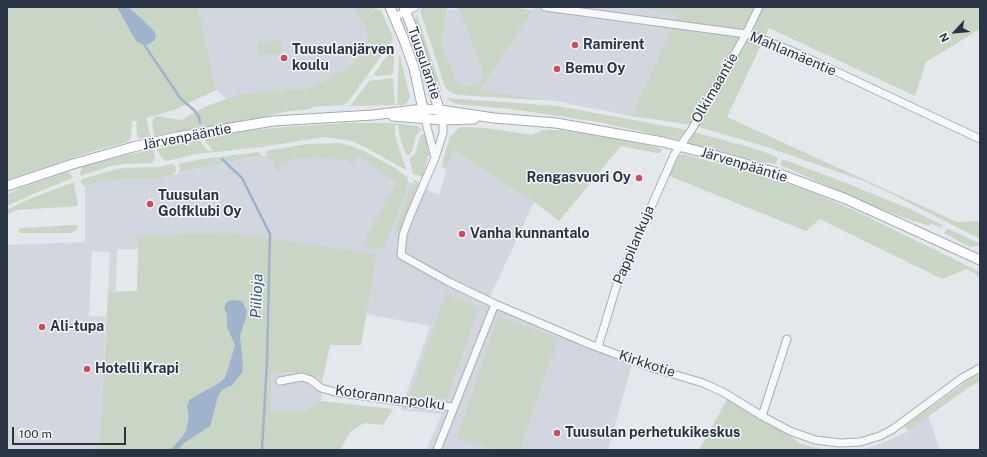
<!DOCTYPE html>
<meta charset="utf-8">
<style>
body{margin:0}
#map{position:relative;width:987px;height:457px;overflow:hidden;background:#e4e7ec;font-family:"Public Sans",sans-serif}
canvas{display:block}
.frame{position:absolute;inset:0;border:8px solid #2b3445;pointer-events:none}
.north{position:absolute;left:935px;top:12px;width:40px;height:40px;-webkit-text-stroke:3px #f4f6f9;paint-order:stroke;rotate:243deg;font-size:11px;font-weight:700;line-height:16px;text-align:center;color:#2b3445}
.north::after{content:'';display:block;margin:auto;width:14px;height:18px;background:#2b3445;clip-path:polygon(50% 0,100% 100%,50% 72%,0 100%)}
.scale{position:absolute;left:12px;top:427px;width:114px;height:18px;box-sizing:border-box;border:2px solid #2b3445;border-top:0;padding-left:5px;font-size:12px;line-height:14px;white-space:nowrap;color:#2b3445;-webkit-text-stroke:3px #f4f6f9;paint-order:stroke}
</style>
<div id="map">
<canvas width="987" height="457"></canvas>
<div class="frame"></div>
<div class="north">N</div>
<div class="scale">100 m</div>
</div>
<script>
const ctx = document.querySelector('canvas').getContext('2d');
ctx.lineJoin = 'round';
function fill(path, color) { ctx.fillStyle = color; ctx.fill(path, 'evenodd'); }
const toPath = rows => new Path2D(rows.map(r => 'M' + r).join(''));
function trace(path, color, width, dash) { ctx.strokeStyle = color; ctx.lineWidth = width; ctx.lineCap = dash ? 'butt' : 'round'; ctx.setLineDash(dash || []); ctx.stroke(path); }
function write(font, color, halo, rows, align = 'center') {
  ctx.font = font + ' "Public Sans",sans-serif'; ctx.lineWidth = 3; ctx.setLineDash([]); ctx.textBaseline = 'middle'; ctx.strokeStyle = halo; ctx.fillStyle = color; for (const [text, x, y, turn = 0] of rows) {
    ctx.save(); ctx.translate(x, y); ctx.rotate((+turn || 0) * Math.PI / 180); ctx.textAlign = isNaN(turn) ? turn : align; if (halo) ctx.strokeText(text, 0, 0); ctx.fillText(text, 0, 0); ctx.restore();
  }
}
fill(toPath([
 [198,7,352,7,366,28,368,48,348,68,311,88,239,94,227,99,216,90],
 [535,7,629,7,680,14,631,116,556,101,480,90],
 [459,9,484,75,477,86,458,85,441,42,447,10],
 [329,146,362,153,403,179,439,195,453,150,534,202,490,297,633,361,608,450,426,450,442,414,401,410,430,326,366,314,377,254,276,240,134,236,138,249,117,249,116,291,108,292,110,252,92,251,89,316,106,317,100,438,94,450,7,450,7,245,85,242,85,187,102,180,155,179,237,160],
 [287,372,323,378,321,401,304,412,271,412,271,373],
 [928,415,940,450,862,450,890,440,908,431]
]), '#d2d6de');
fill(toPath([
 [7,7,198,7,216,90,174,110,146,118,151,137,139,139,137,134,136,121,132,121,131,137,129,141,124,143,90,152,7,180],
 [352,7,367,7,381,10,393,37,392,41,348,102,343,105,313,107,310,109,284,112,259,118,154,136,152,122,153,119,156,116,182,120,202,108,239,94,311,88,348,68,368,48,366,28],
 [423,7,446,7,447,10,441,42,458,85,477,86,484,75,459,9,459,7,508,7,533,10,480,90,556,101,458,95,450,92,445,87,420,11],
 [629,7,980,7,980,29,926,62,915,96,769,28,727,117,957,222,980,221,980,239,892,194,861,180,770,148,692,125,631,116,679,14],
 [416,15,417,15,441,87,441,91,440,92,436,86,419,33,415,21],
 [281,40,282,54,259,55,258,42],
 [394,46,395,46,393,73,391,75,376,76,374,74],
 [399,56,400,56,410,97,408,101,404,105,400,105,350,106,369,81,391,78,393,79,395,104,397,104],
 [445,98,558,106,687,130,682,139,675,139,598,122,510,109,456,104],
 [347,123,394,123,417,126,422,129,416,135,412,151,409,155,406,155,400,138,398,126,396,125,395,126,395,136,406,168,406,170,367,148,352,141,324,137,261,147,197,154,167,161,163,159,156,149,199,139,202,144,208,151,213,151,206,142,205,138,244,131,285,127],
 [465,127,486,128,532,135,543,130,561,130,622,139,659,148,662,150,660,153,656,153,621,146,559,221,534,202,453,150,447,169,441,167,450,137,459,128],
 [693,132,749,147,773,155,778,158,776,164,759,162,721,151,689,144,688,141],
 [422,134,425,134,429,153,423,177,413,174,409,159,415,154,420,137],
 [340,143,354,147,364,151,395,168,408,178,406,192,384,249,373,248,365,245,365,239,397,183,358,156,352,164,346,160,314,157,294,159,279,167,281,171,278,172,265,151,306,144],
 [154,149,155,159,152,163,123,164,110,166,81,176,80,174,82,167,102,161],
 [259,152,262,156,237,160,178,173,180,170,179,164,202,159],
 [683,154,771,178,806,190,856,211,980,272,980,277,967,269,942,279,820,219,806,231,669,176,678,156],
 [782,160,785,160,841,181,910,209,942,225,942,227,941,228,930,223,929,226,902,217,876,207,780,165],
 [173,164,176,167,176,171,173,175,155,179,102,180,85,187,81,183,81,180,86,178,117,169,126,168,159,167],
 [67,172,70,173,73,178,33,194,7,206,7,195,18,189],
 [412,180,414,180,418,182,420,185,405,216,399,235,397,231,397,226,411,186,414,186,414,181],
 [74,182,78,206,17,210,7,215,7,210,31,198],
 [77,225,77,229,74,232,70,233,20,233,19,231,20,228],
 [947,229,949,229,980,244,973,247,968,246,944,233],
 [231,233,377,254,361,345,330,345,323,378,287,372,271,373,271,412,304,412,321,401,393,409,383,425,364,423,350,432,340,450,94,450,100,438,108,292,137,291,138,249,134,236],
 [446,293,475,307,476,315,447,398,410,395],
 [498,316,558,338,520,450,494,450,457,438],
 [980,374,980,381,968,388,908,431,904,426,973,377],
 [729,396,762,416,801,444,825,450,699,450]
]), '#c9d6c5');
fill(toPath([
 [117,7,128,7,140,17,155,32,156,36,154,41,145,46,136,41],
 [231,300,242,301,247,311,246,317,240,336,243,365,242,373,232,385,222,390,218,396,210,426,184,443,180,447,179,450,170,450,183,436,186,430,189,416,187,407,189,400,219,383,225,378,227,372,235,345,227,327,227,315,224,307,227,302]
]), '#9fb4cc');
trace(toPath([
 [145,46,181,99,195,111,199,117,200,123],
 [222,159,242,178,270,234,267,362,262,450]
]), '#9fb4cc', 2.5);
const minor = toPath([
 [545,7,746,34,767,41,801,55,980,139],
 [395,17,415,7],
 [425,119,435,158],
 [443,120,443,133,435,158,409,218,403,235,401,255,449,282,495,304,589,344,653,368,703,383,723,392,762,416,790,431,815,440,840,443,860,442,880,436,893,429,962,378,980,368],
 [598,347,617,284,674,155,692,129,746,34,759,7],
 [280,381,302,377,311,380,321,388,335,392,412,403,454,407],
 [762,416,787,339],
 [437,450,495,304]
]);
const major = toPath([
 [390,7,404,40,414,68,424,114],
 [404,7,416,38,441,115],
 [393,116,443,120,474,119],
 [7,186,73,164,133,147,177,137,273,121,373,115,423,109,440,110,494,118,556,123,663,142,710,154,774,172,846,199,980,260]
]);
trace(minor, '#a9aeb7', 9);
trace(major, '#a3abb8', 11);
trace(minor, '#f7f8fa', 7);
trace(major, '#fff', 9);
for (const [x, y, r, color] of [
 [575,45,4,"#d1495b"],
 [284,58,4,"#d1495b"],
 [557,69,4,"#d1495b"],
 [639,178,4,"#d1495b"],
 [150,204,4,"#d1495b"],
 [462,234,4,"#d1495b"],
 [42,327,4,"#d1495b"],
 [87,369,4,"#d1495b"],
 [557,433,4,"#d1495b"]
]) { const dot = new Path2D(); dot.arc(x, y, r, 0, 2 * Math.PI); ctx.fillStyle = color; ctx.fill(dot); trace(dot, '#f4f6f9', 1.5); }
write('bold 14px', '#2b3445', '#f4f6f9', [
 ["Ramirent",583,45],
 ["Tuusulanjärven",292,50],
 ["koulu",292,66],
 ["Bemu Oy",565,69],
 ["Rengasvuori Oy",631,178,"right"],
 ["Tuusulan",158,196],
 ["Golfklubi Oy",158,212],
 ["Vanha kunnantalo",470,234],
 ["Ali-tupa",50,327],
 ["Hotelli Krapi",95,369],
 ["Tuusulan perhetukikeskus",565,433]
], 'left');
write('14px', '#2b3445', '#f4f6f9', [
 ["Mahlamäentie",793,54,23],
 ["Tuusulantie",424,63,71],
 ["Olkimaantie",715,88,-60],
 ["Järvenpääntie",187,137,-11],
 ["Järvenpääntie",744,165,17],
 ["Pappilankuja",634,245,-67],
 ["Kirkkotie",647,364,18],
 ["Kotorannanpolku",390,398,8]
]);
write('italic 15px', '#34527a', '#f4f6f9', [
 ["Piilioja",257,296,-88]
]);
</script>
